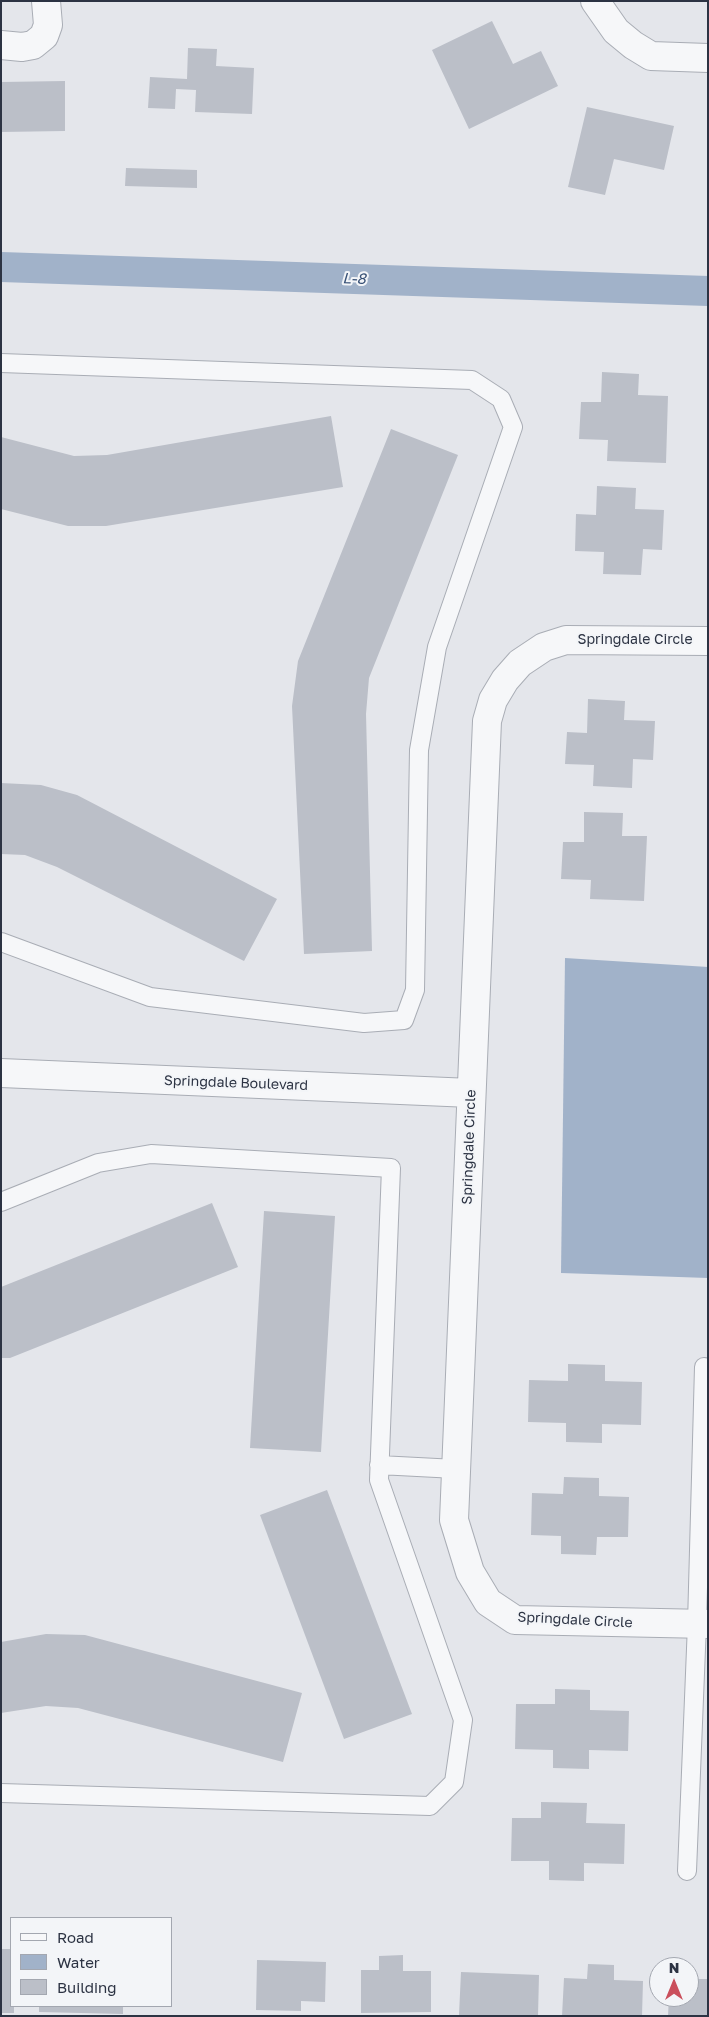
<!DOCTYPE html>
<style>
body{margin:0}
#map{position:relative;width:709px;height:2017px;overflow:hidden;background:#e4e6eb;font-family:"Golos Text",sans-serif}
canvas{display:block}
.frame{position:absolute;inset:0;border:2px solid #2c3343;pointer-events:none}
.legend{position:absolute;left:10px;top:1917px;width:162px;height:90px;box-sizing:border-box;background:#f3f5f8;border:1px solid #a3a7b0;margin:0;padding:6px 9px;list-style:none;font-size:15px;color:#2c3343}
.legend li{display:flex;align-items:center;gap:10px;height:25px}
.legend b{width:25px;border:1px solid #a3a7b0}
.north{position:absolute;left:649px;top:1957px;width:50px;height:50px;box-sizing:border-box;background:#f3f5f8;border:1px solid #a3a7b0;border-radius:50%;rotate:0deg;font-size:14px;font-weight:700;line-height:20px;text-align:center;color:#2c3343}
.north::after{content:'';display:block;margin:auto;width:18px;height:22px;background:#ca4f5c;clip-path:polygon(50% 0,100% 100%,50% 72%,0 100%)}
</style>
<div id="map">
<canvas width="709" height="2017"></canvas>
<div class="frame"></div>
<ul class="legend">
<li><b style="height:6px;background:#f6f7f9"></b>Road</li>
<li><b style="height:14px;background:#a1b2c9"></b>Water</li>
<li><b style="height:14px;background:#bbbfc8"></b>Building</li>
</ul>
<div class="north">N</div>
</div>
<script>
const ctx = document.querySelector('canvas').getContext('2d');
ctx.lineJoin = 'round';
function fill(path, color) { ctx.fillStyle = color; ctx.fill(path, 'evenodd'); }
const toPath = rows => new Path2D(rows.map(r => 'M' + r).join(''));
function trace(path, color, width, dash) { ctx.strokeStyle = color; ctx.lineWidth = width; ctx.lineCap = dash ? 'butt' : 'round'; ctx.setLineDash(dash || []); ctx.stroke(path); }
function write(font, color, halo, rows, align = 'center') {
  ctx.font = font + ' "Golos Text",sans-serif'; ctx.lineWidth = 4; ctx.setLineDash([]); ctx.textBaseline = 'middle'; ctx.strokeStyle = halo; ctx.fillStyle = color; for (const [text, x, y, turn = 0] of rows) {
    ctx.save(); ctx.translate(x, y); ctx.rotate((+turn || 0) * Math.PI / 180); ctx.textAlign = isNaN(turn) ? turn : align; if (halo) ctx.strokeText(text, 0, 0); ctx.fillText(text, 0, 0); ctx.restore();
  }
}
fill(toPath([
 [565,958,708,967,708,1278,561,1273]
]), '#a1b2c9');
trace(toPath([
 [1,267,708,291]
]), '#a1b2c9', 30);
fill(toPath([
 [492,21,513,64,541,51,558,86,469,129,432,50],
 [188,48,217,49,216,66,254,68,252,114,195,112,196,90,176,89,175,109,148,108,150,77,187,79],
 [65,81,65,131,1,132,1,82],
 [587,107,674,126,664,170,614,159,605,195,568,187],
 [126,168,197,170,197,188,125,186],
 [602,372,639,374,638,395,668,396,666,463,607,461,608,440,579,439,581,402,601,402],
 [331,416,343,487,106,526,68,526,1,509,1,437,74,456,107,455],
 [391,429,458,455,369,678,366,714,372,951,304,954,292,706,298,661],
 [597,486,636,488,635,509,664,510,662,550,643,549,641,575,603,574,604,552,575,551,576,514,596,515],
 [588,699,625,701,624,720,655,721,653,760,633,759,632,788,593,786,594,765,565,764,567,732,587,733],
 [1,783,41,785,77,795,277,899,244,961,57,867,25,855,1,854],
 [584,812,623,813,622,836,647,836,644,901,590,899,591,880,561,879,563,842,584,842],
 [212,1203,238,1267,10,1358,1,1358,1,1287],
 [264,1211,335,1216,321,1452,250,1448],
 [568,1364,605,1365,605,1381,642,1382,641,1425,602,1424,602,1443,566,1442,566,1423,528,1422,529,1380,568,1381],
 [564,1477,599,1478,599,1496,629,1497,628,1537,597,1537,596,1555,561,1554,561,1536,531,1535,532,1493,563,1494],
 [327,1490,412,1714,344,1739,260,1515],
 [46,1634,85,1635,302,1693,283,1762,78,1708,46,1706,1,1713,1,1642],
 [555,1689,590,1690,590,1710,629,1711,628,1751,589,1750,589,1769,553,1768,553,1750,515,1749,516,1704,555,1704],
 [541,1802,587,1803,586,1823,625,1824,624,1864,584,1863,584,1881,549,1880,549,1861,511,1861,512,1818,541,1818],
 [1,1949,11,1949,11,2006,14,2006,14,2013,1,2013],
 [403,1955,403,1971,431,1971,431,2012,361,2013,361,1970,379,1970,379,1956],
 [257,1960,326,1962,325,2002,301,2001,301,2011,256,2010],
 [588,1964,614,1965,614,1980,643,1981,642,2016,562,2016,564,1978,587,1979],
 [461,1972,539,1975,538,2016,459,2015],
 [689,1979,708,1979,708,2016,668,2016,669,1997,689,1997],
 [39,2006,123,2006,123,2014,39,2012]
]), '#bbbfc8');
const lane = toPath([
 [1,363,472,380,501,399,513,427,437,647,419,750,415,990,404,1020,364,1023,150,997,1,942],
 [1,1202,98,1163,151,1154,391,1168,379,1480,463,1720,454,1782,430,1806,1,1793],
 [379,1465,456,1469],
 [687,1871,697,1624,704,1367]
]);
const street = toPath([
 [595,1,616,31,633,45,651,56,708,58],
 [1,45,22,47,33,45,44,36,48,25,46,1],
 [708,641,566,640,544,647,520,663,505,680,493,700,487,721,454,1520,470,1572,488,1602,515,1620,708,1624],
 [1,1073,471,1093]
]);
trace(lane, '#a9adb5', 20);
trace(street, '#a9adb5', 30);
trace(lane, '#f6f7f9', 18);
trace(street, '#f6f7f9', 28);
write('14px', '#2c3343', '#f3f5f8', [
 ["Springdale Circle",635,640],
 ["Springdale Boulevard",236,1083,2],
 ["Springdale Circle",469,1147,-88],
 ["Springdale Circle",575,1620,3]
]);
write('italic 15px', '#375075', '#f3f5f8', [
 ["L-8",354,279,2]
]);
</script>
